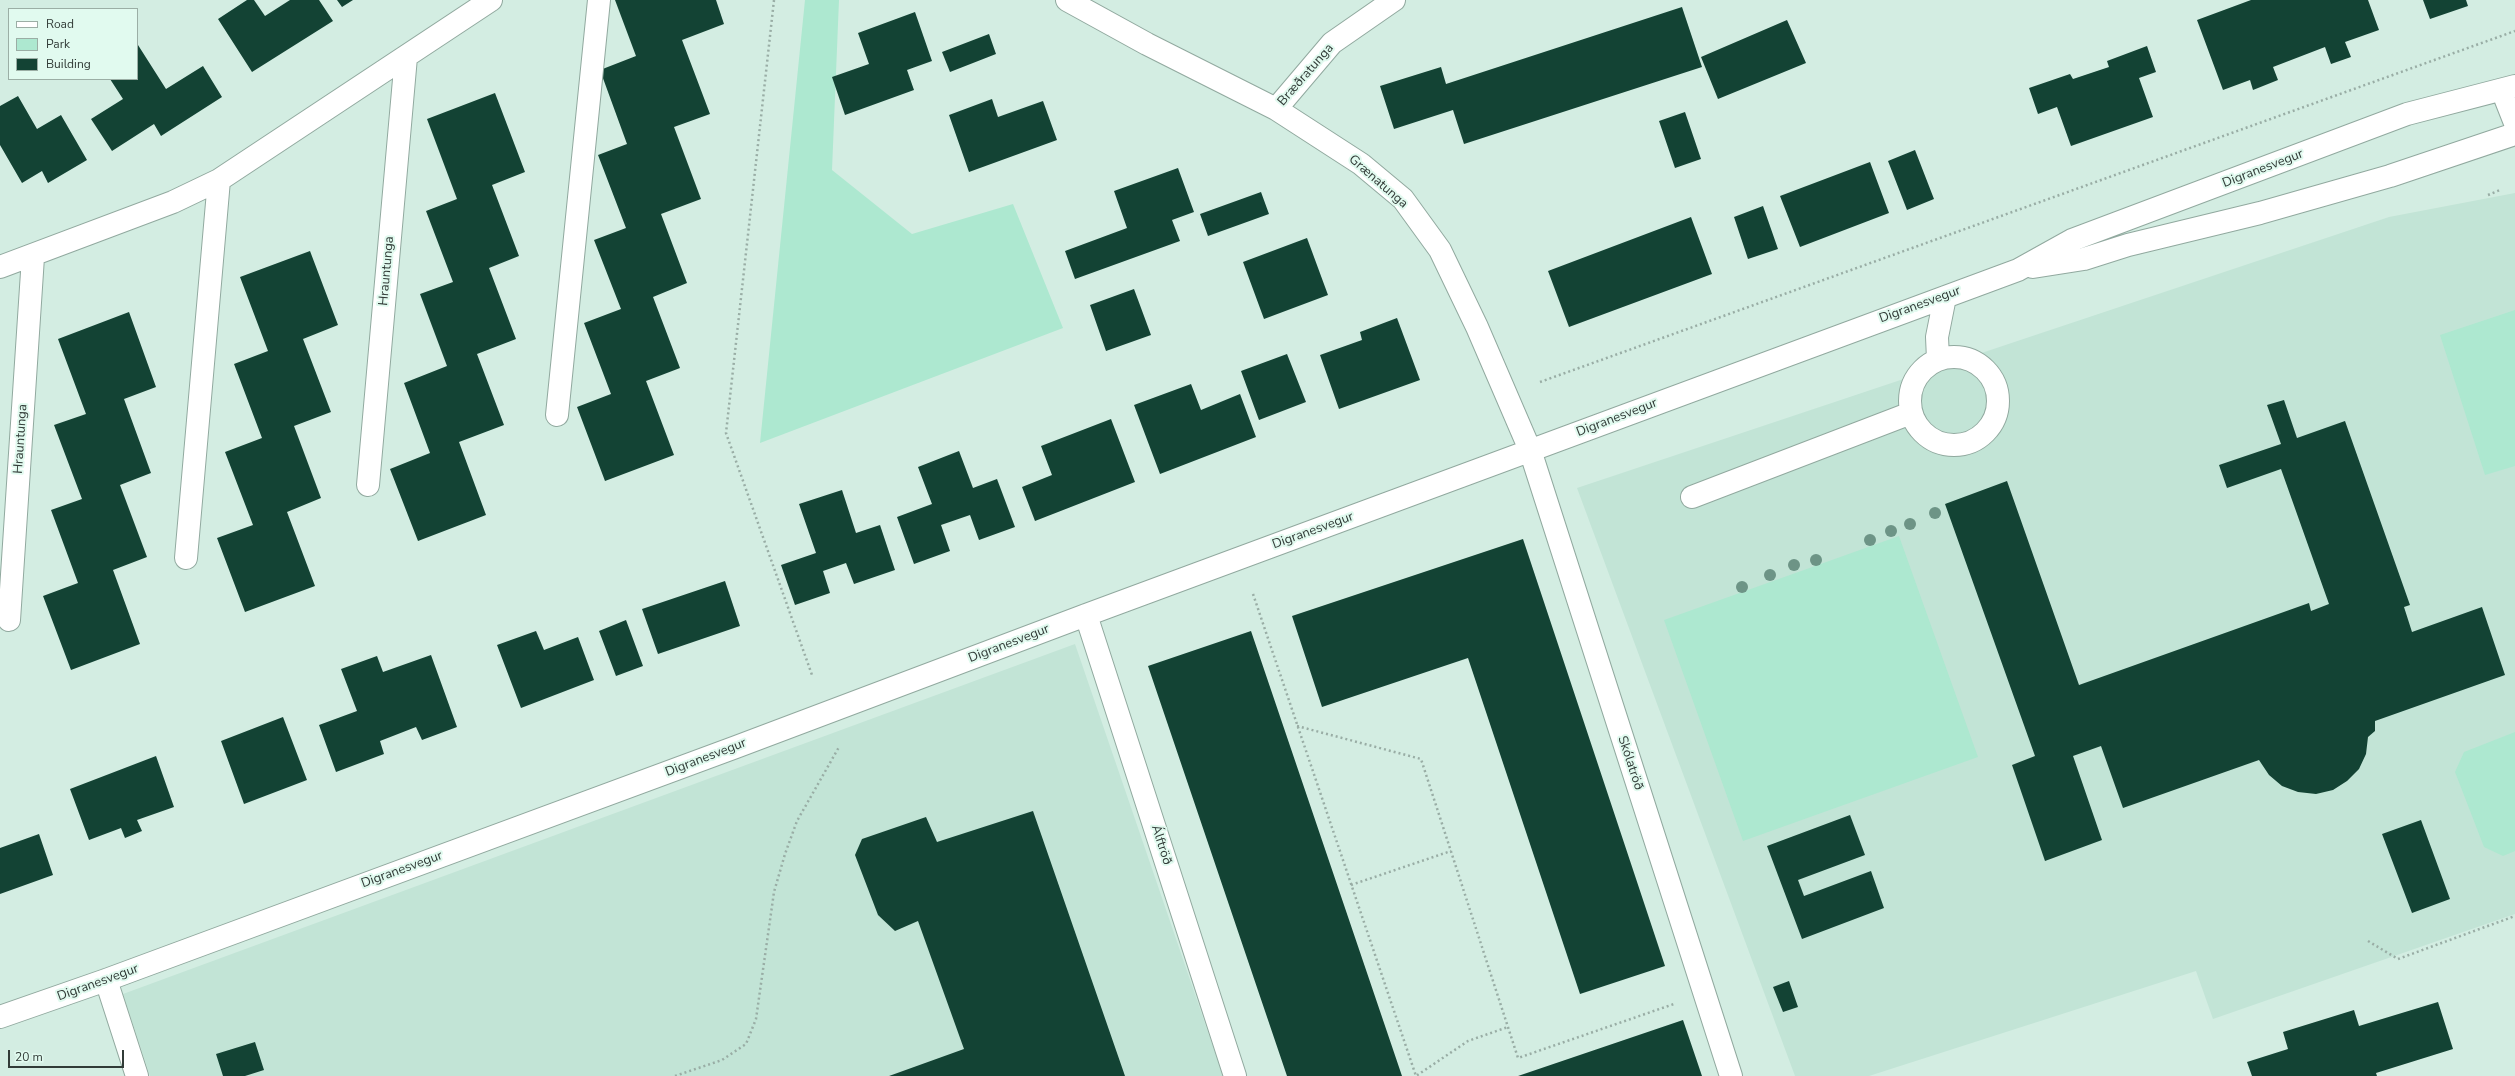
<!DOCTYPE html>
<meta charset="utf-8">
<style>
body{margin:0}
#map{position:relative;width:2515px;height:1076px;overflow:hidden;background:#d3ede2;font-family:"Nunito Sans",sans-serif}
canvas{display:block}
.legend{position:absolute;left:8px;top:8px;width:130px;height:72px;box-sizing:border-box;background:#e1faef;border:1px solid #9baea5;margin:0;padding:5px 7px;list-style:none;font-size:12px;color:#313b37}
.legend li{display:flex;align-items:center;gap:8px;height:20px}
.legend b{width:20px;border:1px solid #9baea5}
.scale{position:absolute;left:8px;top:1050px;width:116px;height:18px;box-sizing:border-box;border:2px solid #313b37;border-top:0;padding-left:5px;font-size:12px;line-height:14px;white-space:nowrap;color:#313b37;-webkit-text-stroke:3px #e1faef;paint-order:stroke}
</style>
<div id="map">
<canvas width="2515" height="1076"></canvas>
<ul class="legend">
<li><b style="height:5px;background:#fff"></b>Road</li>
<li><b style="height:11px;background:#ade8d0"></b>Park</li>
<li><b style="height:11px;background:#134334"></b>Building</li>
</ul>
<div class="scale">20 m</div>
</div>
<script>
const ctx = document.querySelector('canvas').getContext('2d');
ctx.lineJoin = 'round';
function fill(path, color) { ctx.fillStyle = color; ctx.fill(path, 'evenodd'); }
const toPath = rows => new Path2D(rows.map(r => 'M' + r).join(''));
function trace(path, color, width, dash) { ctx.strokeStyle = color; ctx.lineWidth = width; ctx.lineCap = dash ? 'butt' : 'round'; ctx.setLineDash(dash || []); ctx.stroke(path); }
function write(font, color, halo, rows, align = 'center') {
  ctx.font = font + ' "Nunito Sans",sans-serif'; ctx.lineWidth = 4; ctx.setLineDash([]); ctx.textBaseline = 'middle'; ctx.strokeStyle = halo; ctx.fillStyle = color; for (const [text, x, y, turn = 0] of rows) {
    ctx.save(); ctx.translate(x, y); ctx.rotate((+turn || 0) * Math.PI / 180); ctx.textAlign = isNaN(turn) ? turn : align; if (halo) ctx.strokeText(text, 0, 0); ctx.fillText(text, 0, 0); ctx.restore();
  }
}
fill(toPath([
 [2515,193,2515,914,2213,1019,2196,971,1869,1076,1795,1076,1577,488,2389,217],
 [1075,644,1223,1076,150,1076,123,994]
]), '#c2e4d6');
fill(toPath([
 [805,0,839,0,832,170,912,234,1013,204,1063,328,760,443],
 [2515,310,2515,466,2485,475,2440,335],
 [1899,536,1978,757,1743,841,1664,620],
 [2515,732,2515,851,2503,856,2484,847,2455,772,2464,752]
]), '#ade8d0');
fill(toPath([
 [247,0,254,0,265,16,290,0,319,0,333,21,252,72,218,19],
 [337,0,353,0,342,7],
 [615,0,716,0,724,24,682,40,710,114,674,127,701,199,661,214,687,283,653,297,680,368,646,381,674,455,605,481,577,407,611,394,584,323,621,309,594,240,626,228,598,155,627,144,600,70,636,56],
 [2251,0,2368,0,2379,30,2345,42,2351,57,2331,64,2325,47,2273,67,2278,80,2253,90,2250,80,2223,90,2197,20],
 [2423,0,2466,0,2468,6,2430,19],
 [1682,7,1702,67,1464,144,1453,110,1394,129,1380,86,1441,67,1446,84],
 [915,12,932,61,907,70,914,90,845,115,832,77,869,64,858,33],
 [1787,20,1806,63,1718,99,1701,57],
 [989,34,996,54,950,72,942,52],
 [138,45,166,89,203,66,222,97,161,136,154,124,112,151,91,119,123,99,110,79,137,79],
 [2147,46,2156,72,2139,78,2153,117,2071,146,2057,107,2038,114,2029,88,2070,74,2073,79,2109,67,2107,61],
 [495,93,525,172,492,185,519,256,489,268,516,339,477,354,504,425,459,442,486,515,418,541,390,469,430,453,404,383,447,366,420,294,453,282,426,211,457,199,427,119],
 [18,96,37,129,61,115,87,160,48,183,42,171,22,183,0,145,0,106],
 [992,99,998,117,1043,101,1057,140,969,172,949,115],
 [1685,112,1701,159,1675,168,1659,121],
 [1915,150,1934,199,1907,210,1888,161],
 [1870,162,1889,213,1800,247,1780,196],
 [1178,168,1194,212,1172,220,1180,241,1075,279,1065,251,1127,228,1114,191],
 [1261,192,1269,214,1208,236,1200,214],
 [1763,206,1778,249,1748,259,1734,217],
 [1691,217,1712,274,1569,327,1548,271],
 [1307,238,1328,295,1264,319,1243,262],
 [310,251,338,325,303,339,331,412,294,426,321,498,287,512,315,586,245,612,217,538,253,525,225,452,262,438,234,364,268,351,240,277],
 [1134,289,1151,335,1106,351,1090,305],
 [129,312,156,387,124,399,151,473,120,485,147,557,113,570,140,644,71,670,43,596,78,583,51,510,82,499,54,425,86,414,58,339],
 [1397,318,1420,380,1339,409,1320,355,1362,340,1360,332],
 [1287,354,1306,402,1259,420,1241,371],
 [1191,384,1201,410,1240,394,1256,437,1160,474,1134,405],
 [2284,400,2297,438,2345,421,2410,605,2404,607,2412,632,2482,607,2505,675,2375,721,2375,731,2368,737,2366,754,2359,769,2347,781,2333,790,2316,794,2298,792,2282,786,2269,775,2259,760,2123,808,2101,746,2073,756,2102,840,2045,861,2012,765,2035,756,1945,504,2007,481,2079,685,2309,603,2311,611,2329,604,2281,469,2227,488,2219,465,2281,444,2267,405],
 [1111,419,1135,482,1035,521,1022,487,1052,475,1041,446],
 [959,451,973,488,997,479,1015,527,979,540,970,515,941,525,950,551,914,564,897,517,932,504,918,467],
 [842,490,856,533,880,525,895,570,854,584,846,563,823,571,830,593,795,605,781,565,816,553,799,504],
 [1523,539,1665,966,1580,994,1468,658,1322,707,1292,616],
 [725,581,740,626,658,654,642,609],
 [626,620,643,666,616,676,599,631],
 [536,631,544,650,578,637,594,680,521,708,497,645],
 [1251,631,1402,1076,1287,1076,1148,666],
 [431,655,457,727,422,740,416,727,380,741,384,754,336,772,319,725,357,711,341,669,377,656,383,672],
 [283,717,307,780,244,804,221,741],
 [156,756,174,807,137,820,142,831,125,838,121,828,89,840,70,789],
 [1033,811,1125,1076,889,1076,964,1049,918,921,895,931,878,915,855,855,862,839,926,817,937,842],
 [1850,815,1865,855,1798,880,1804,896,1871,871,1884,908,1802,939,1767,846],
 [2421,820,2450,899,2412,913,2382,834],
 [39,834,53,875,0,894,0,848],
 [1789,981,1798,1007,1783,1012,1773,987],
 [2438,1002,2453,1049,2376,1073,2377,1076,2252,1076,2247,1062,2288,1049,2283,1032,2354,1010,2359,1026],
 [1683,1020,1702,1076,1518,1076],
 [255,1042,264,1070,245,1076,223,1076,216,1054]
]), '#134334');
const minor = toPath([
 [1067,0,1147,44,1276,109,1361,164,1403,199,1440,250,1477,327,1530,450,1731,1076],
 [2502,90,2515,123],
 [1276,109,1332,43,1394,0],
 [0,267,173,202,219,180,491,0],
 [2033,267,2084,259,2128,245,2260,213,2390,176,2515,134],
 '1910 401a44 44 0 1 1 88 0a44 44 0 1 1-88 0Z',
 [1938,359,1937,337,1945,297],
 [557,415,599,0],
 [368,485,406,57],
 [1692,497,1911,413],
 [186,558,219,180],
 [1086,615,1235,1076],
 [9,620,33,257],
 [106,980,137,1076],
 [0,1017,106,980,736,747,1086,615,2018,270,2072,240,2407,114,2515,86]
]);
trace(minor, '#91a99f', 24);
trace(toPath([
 [774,0,726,433,812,675],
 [2488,195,2500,190],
 [1540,382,2515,31],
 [1253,594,1416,1076,1468,1041,1508,1027],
 [1297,726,1421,759,1518,1058,1674,1004],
 [1351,885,1451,851],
 [2368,941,2398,959,2515,916],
 [675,1076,722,1060,746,1044,756,1019,774,892,785,854,797,821,839,747]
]), '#99ada5', 2.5, [2, 3]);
trace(minor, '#fff', 22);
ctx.fillStyle = '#6d9486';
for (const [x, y] of [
 [1935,513],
 [1910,524],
 [1891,531],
 [1870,540],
 [1816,560],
 [1794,565],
 [1770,575],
 [1742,587]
]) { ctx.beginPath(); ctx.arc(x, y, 6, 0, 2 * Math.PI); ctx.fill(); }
write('13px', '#313b37', '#e1faef', [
 ["Bræðratunga",1306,75,-49],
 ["Digranesvegur",2263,169,-21],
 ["Grænatunga",1378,182,41],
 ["Hrauntunga",387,271,-85],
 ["Digranesvegur",1920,305,-20],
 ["Digranesvegur",1617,418,-21],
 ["Hrauntunga",21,439,-86],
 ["Digranesvegur",1313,531,-20],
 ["Digranesvegur",1009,644,-21],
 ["Digranesvegur",706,758,-21],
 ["Skólatröð",1630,763,72],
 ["Álftröð",1161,845,72],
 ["Digranesvegur",402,870,-20],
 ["Digranesvegur",98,983,-20]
]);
</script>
